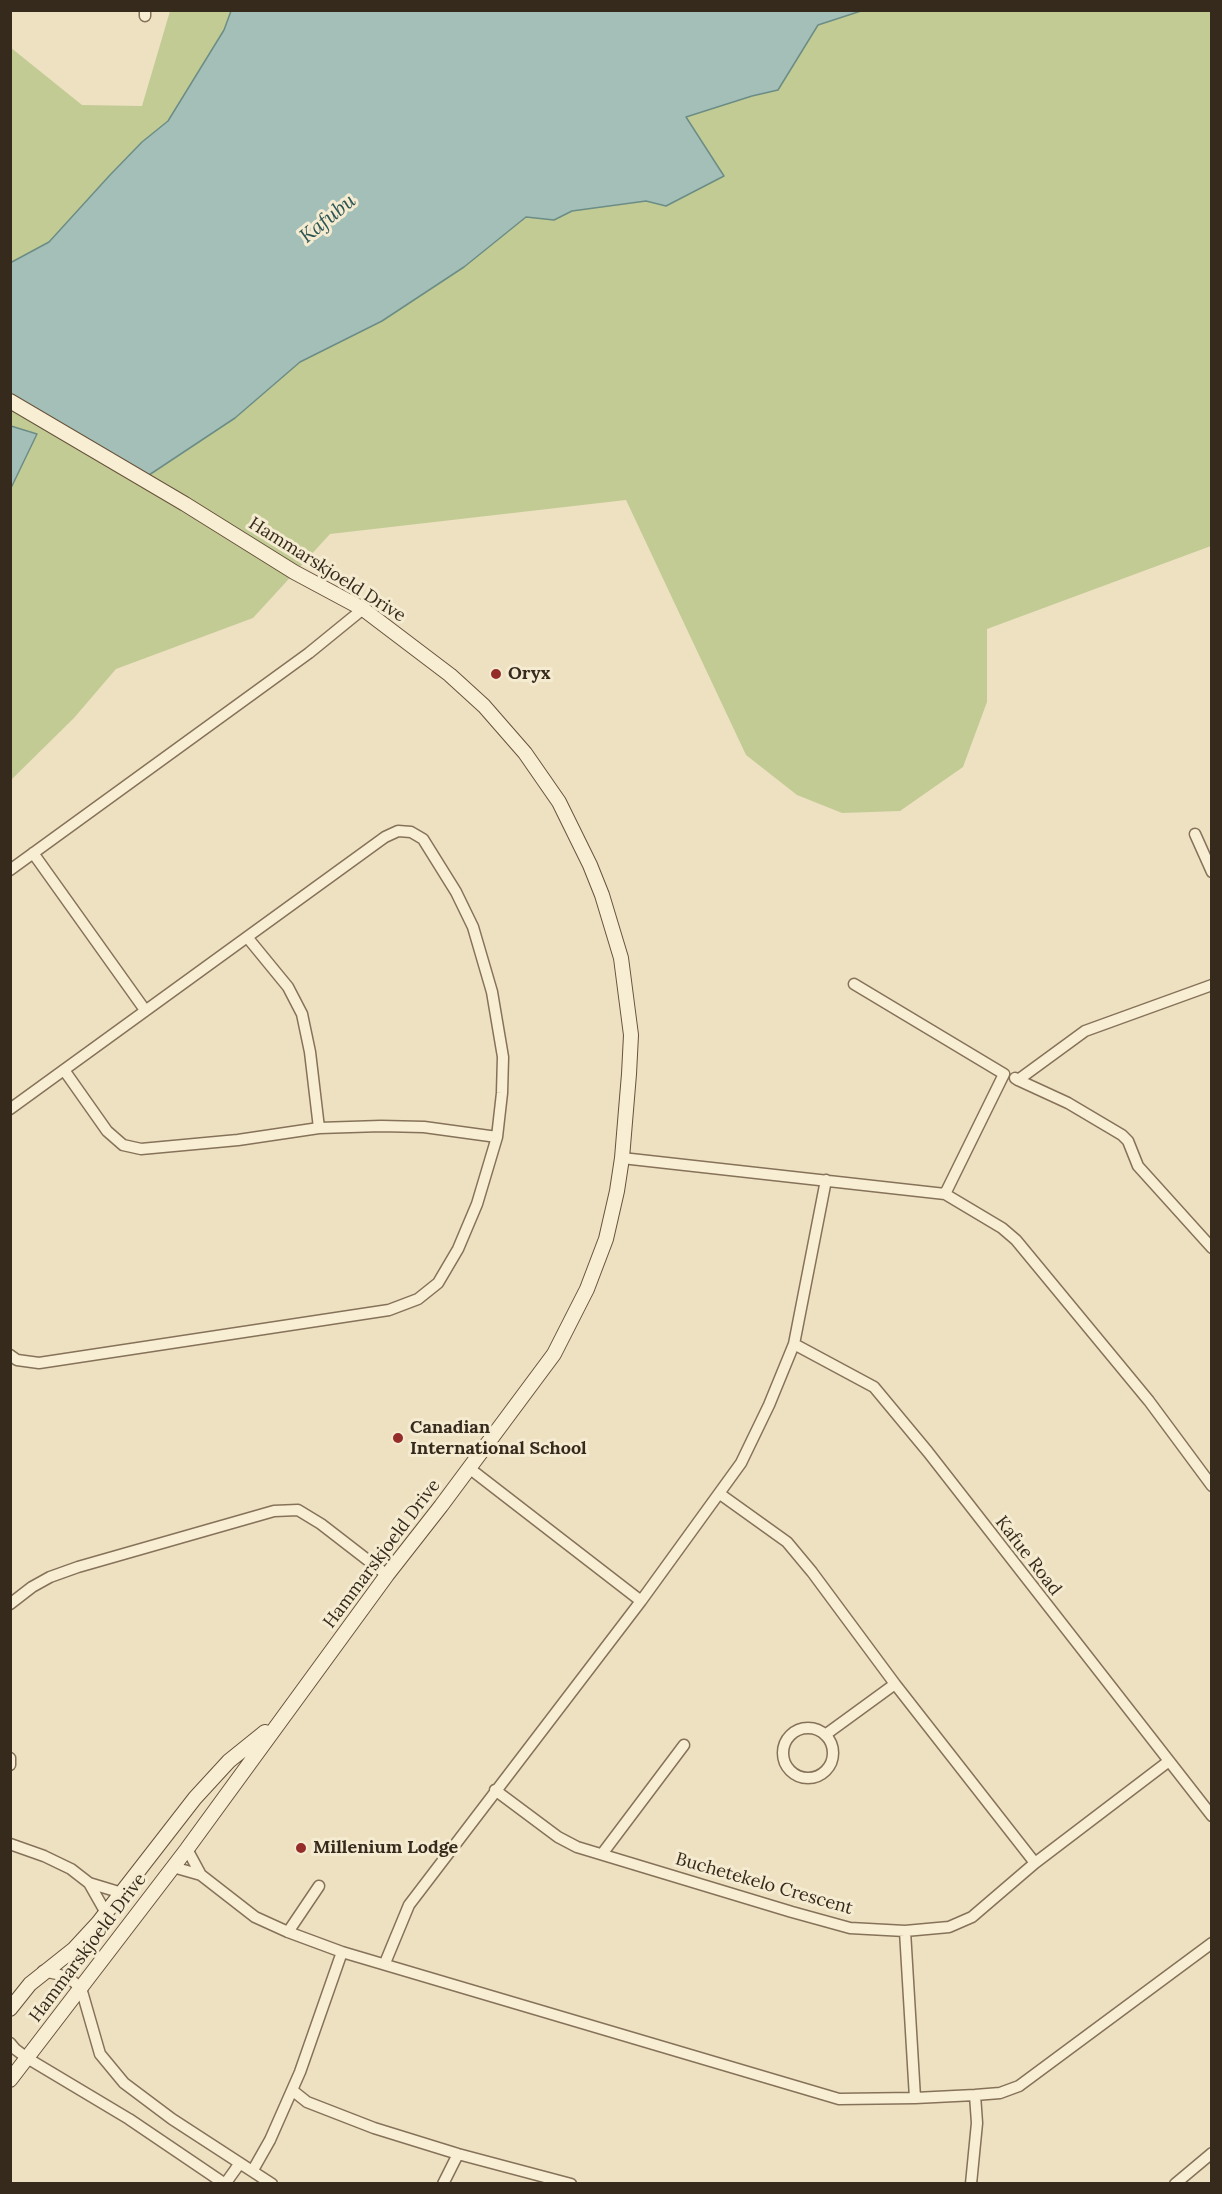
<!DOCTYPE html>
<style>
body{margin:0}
#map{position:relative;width:1222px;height:2194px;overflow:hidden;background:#ede1c1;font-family:Lora,serif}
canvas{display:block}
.frame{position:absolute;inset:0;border:12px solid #362a1d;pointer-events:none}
</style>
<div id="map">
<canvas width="1222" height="2194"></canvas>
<div class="frame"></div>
</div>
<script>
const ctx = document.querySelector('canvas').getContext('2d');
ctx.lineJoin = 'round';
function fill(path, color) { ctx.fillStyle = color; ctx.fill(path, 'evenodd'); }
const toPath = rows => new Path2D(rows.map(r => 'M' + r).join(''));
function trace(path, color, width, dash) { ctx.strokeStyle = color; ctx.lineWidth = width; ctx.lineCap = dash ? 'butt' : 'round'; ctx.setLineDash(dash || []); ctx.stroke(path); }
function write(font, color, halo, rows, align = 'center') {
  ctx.font = font + ' Lora,serif'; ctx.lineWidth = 6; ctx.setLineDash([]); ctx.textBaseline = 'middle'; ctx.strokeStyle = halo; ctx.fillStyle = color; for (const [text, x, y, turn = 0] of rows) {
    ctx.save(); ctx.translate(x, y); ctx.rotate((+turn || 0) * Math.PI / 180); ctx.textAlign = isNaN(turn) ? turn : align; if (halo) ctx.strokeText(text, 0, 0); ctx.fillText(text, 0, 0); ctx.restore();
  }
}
fill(toPath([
 [861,10,1211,11,1211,546,987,629,987,702,963,767,900,811,842,813,797,795,746,755,626,500,330,534,253,618,116,669,74,718,11,780,11,488,37,434,11,426,11,401,143,479,235,418,300,362,382,321,464,267,526,217,554,220,572,211,646,201,666,206,724,176,686,117,752,96,778,90,818,25],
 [170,11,231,11,224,30,168,121,142,142,110,175,49,243,11,263,10,47,82,105,142,106]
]), '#c3cb95');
const water = toPath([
 [231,11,861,11,818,25,778,90,752,96,686,117,724,176,666,206,646,201,572,211,554,220,526,217,464,267,382,321,300,362,235,418,143,479,11,401,10,263,49,242,110,175,142,142,168,121,224,30,231,11],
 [11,426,37,434,11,488,10,426,11,426]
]);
fill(water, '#a3bfb8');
trace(water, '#6b8d85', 1.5);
const minor = toPath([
 [145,16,145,10],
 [1195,834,1212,872],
 [33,853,145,1010],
 [10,870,309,653,363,609],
 [247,937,288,987,302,1014,310,1052,319,1128],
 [854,984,1004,1074,945,1194],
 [64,1070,107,1131,123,1145,141,1149,238,1140,319,1128,381,1126,424,1127,497,1137],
 [1015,1078,1018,1080,1085,1031,1212,985],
 [1018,1080,1068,1103,1122,1135,1128,1141,1138,1166,1212,1248],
 [10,1109,385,837,398,831,411,832,423,839,456,892,473,927,492,992,503,1057,502,1093,497,1137,477,1204,458,1249,438,1283,418,1299,389,1310,39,1363,17,1360,10,1355],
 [622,1158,945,1194,1002,1228,1016,1240,1149,1401,1212,1486],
 [794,1344,874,1387,928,1452,1212,1816],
 [469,1468,641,1601],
 [720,1494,787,1542,812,1572,895,1684,1035,1863],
 [10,1604,32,1587,50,1577,78,1567,274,1511,298,1510,321,1524,387,1575],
 '783 1753a25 25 0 1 1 50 0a25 25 0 1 1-50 0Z',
 [825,1735,895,1684],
 [10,1758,10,1765],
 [495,1790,558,1837,577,1847,792,1912,850,1928,905,1931,949,1927,972,1917,1035,1863,1169,1761],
 [10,1844,44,1856,71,1869,89,1883,122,1893],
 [187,1849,201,1875,255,1917,288,1932,342,1952,839,2099,915,2098,975,2095,1000,2093,1019,2086,1212,1943],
 [602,1854,684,1745],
 [173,1867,201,1875],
 [89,1883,106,1913],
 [905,1931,915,2098],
 [288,1932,319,1886],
 [385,1963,409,1905,641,1601,741,1463,769,1405,794,1344,826,1180],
 [43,1971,57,1974,70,1979,81,1988,100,2054,124,2083,172,2119,272,2184],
 [10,2043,15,2049,27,2058,129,2119,225,2184],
 [292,2090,307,2102,374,2128,458,2154,571,2184],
 [253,2170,270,2140,300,2072,342,1952],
 [225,2184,240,2163],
 [443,2184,458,2154],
 [971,2184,977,2123,975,2095],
 [1175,2184,1212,2153]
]);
const secondary = toPath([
 [10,401,185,504,294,572,363,609,450,675,484,706,525,753,559,802,590,865,602,895,621,958,631,1035,629,1074,622,1158,617,1191,606,1239,587,1289,554,1354,441,1506,387,1575,187,1849,10,2080],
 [10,2009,30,1984,74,1949,98,1923,195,1798,229,1761,265,1732]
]);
trace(minor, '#867259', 13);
trace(secondary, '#68533c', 16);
trace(minor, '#f8eed4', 10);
trace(secondary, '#f8eed4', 14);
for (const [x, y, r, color] of [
 [496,674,6,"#942c2a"],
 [398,1438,6,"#942c2a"],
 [301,1848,6,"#942c2a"]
]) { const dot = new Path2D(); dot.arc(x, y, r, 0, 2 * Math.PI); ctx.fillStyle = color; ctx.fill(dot); trace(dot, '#f5ebd0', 2); }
write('18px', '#362a1d', '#f5ebd0', [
 ["Hammarskjoeld Drive",327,570,32],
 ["Hammarskjoeld Drive",382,1554,-53],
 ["Kafue Road",1028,1556,52],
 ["Buchetekelo Crescent",764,1884,16],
 ["Hammarskjoeld Drive",88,1948,-53]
]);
write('bold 18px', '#362a1d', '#f5ebd0', [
 ["Oryx",508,674],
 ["Canadian",410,1428],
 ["International School",410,1449],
 ["Millenium Lodge",313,1848]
], 'left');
write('italic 20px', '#2c5554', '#f5ebd0', [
 ["Kafubu",328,219,-39]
]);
</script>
